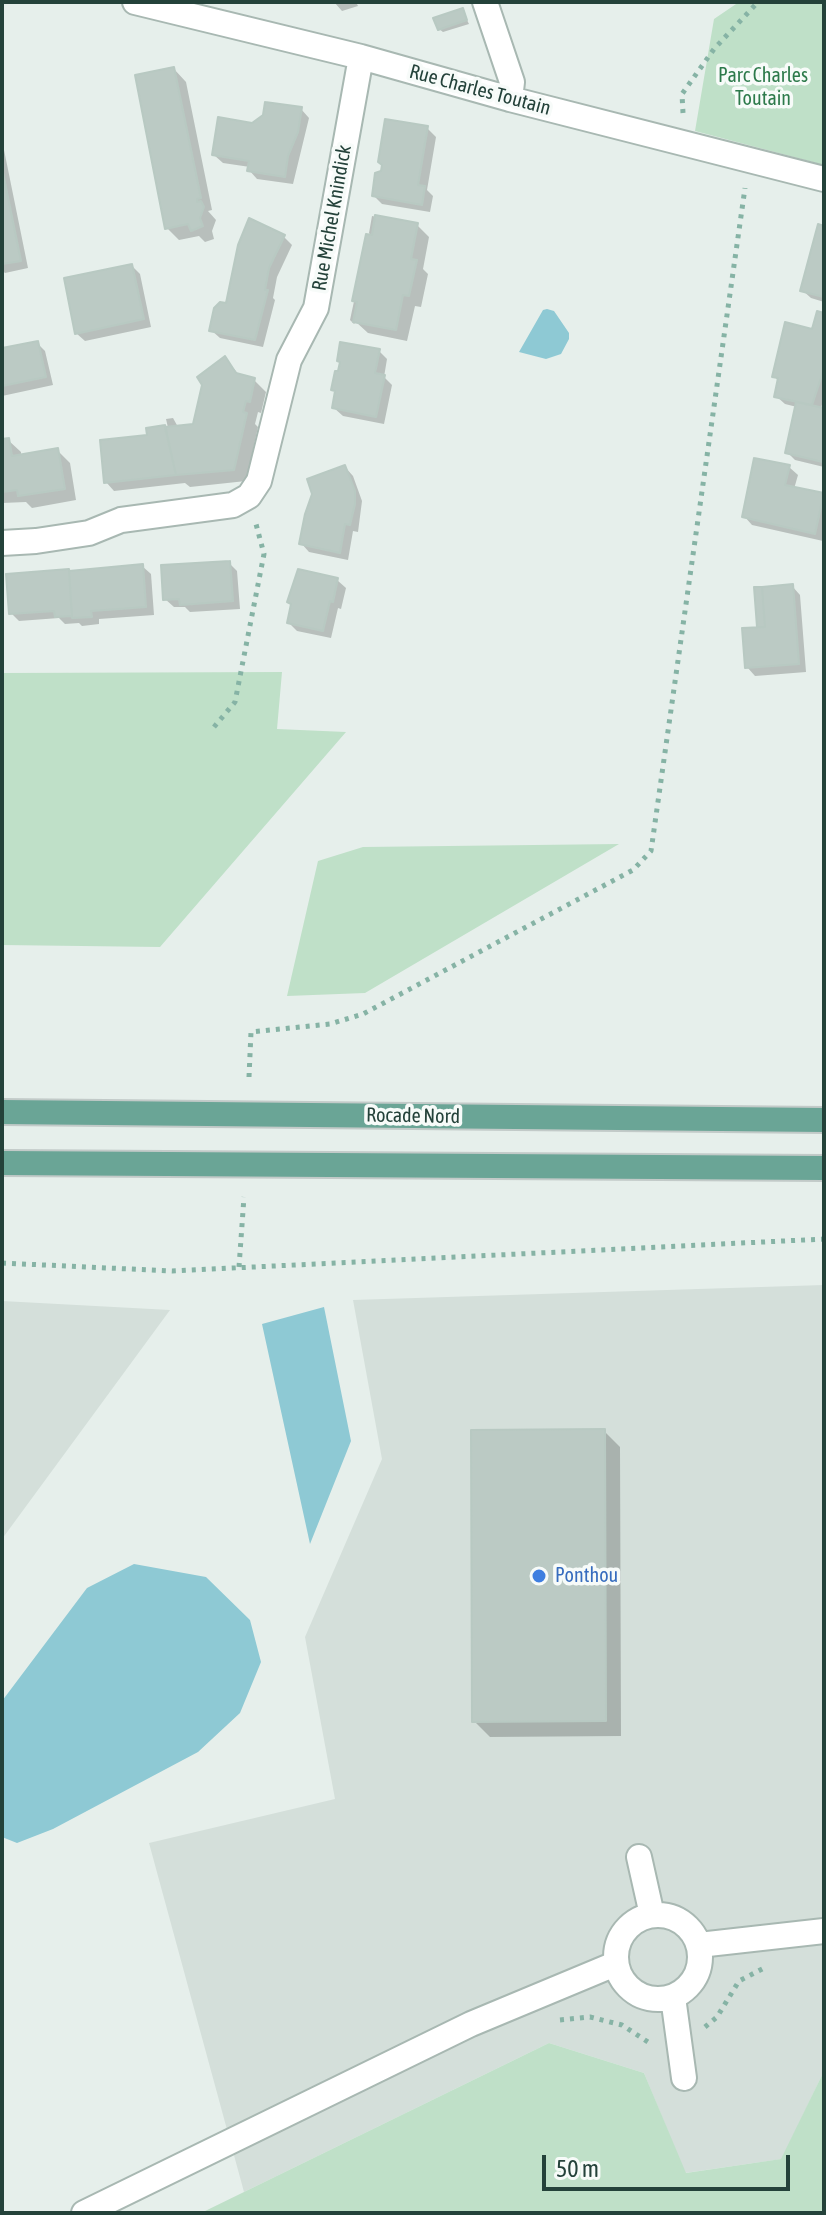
<!DOCTYPE html>
<style>
body{margin:0}
#map{position:relative;width:826px;height:2215px;overflow:hidden;background:#e6efeb;font-family:"Asap Condensed",sans-serif}
canvas{display:block}
.frame{position:absolute;inset:0;border:4px solid #24423a;pointer-events:none}
.scale{position:absolute;left:542px;top:2155px;width:248px;height:36px;box-sizing:border-box;border:4px solid #24423a;border-top:0;padding-left:10px;font-size:24px;line-height:28px;white-space:nowrap;color:#24423a;-webkit-text-stroke:6px #f7fbf9;paint-order:stroke}
</style>
<div id="map">
<canvas width="826" height="2215"></canvas>
<div class="frame"></div>
<div class="scale">50 m</div>
</div>
<script>
const ctx = document.querySelector('canvas').getContext('2d');
ctx.lineJoin = 'round';
function fill(path, color) { ctx.fillStyle = color; ctx.fill(path, 'evenodd'); }
const toPath = rows => new Path2D(rows.map(r => 'M' + r).join(''));
function trace(path, color, width, dash) { ctx.strokeStyle = color; ctx.lineWidth = width; ctx.lineCap = dash ? 'butt' : 'round'; ctx.setLineDash(dash || []); ctx.stroke(path); }
function write(font, color, halo, rows, align = 'center') {
  ctx.font = font + ' "Asap Condensed",sans-serif'; ctx.lineWidth = 7; ctx.setLineDash([]); ctx.textBaseline = 'middle'; ctx.strokeStyle = halo; ctx.fillStyle = color; for (const [text, x, y, turn = 0] of rows) {
    ctx.save(); ctx.translate(x, y); ctx.rotate((+turn || 0) * Math.PI / 180); ctx.textAlign = isNaN(turn) ? turn : align; if (halo) ctx.strokeText(text, 0, 0); ctx.fillText(text, 0, 0); ctx.restore();
  }
}
fill(toPath([
 [824,1285,824,2071,782,2159,685,2173,644,2073,549,2043,244,2192,149,1843,335,1799,305,1637,382,1459,353,1300],
 [2,1301,170,1310,2,1539]
]), '#d4dfda');
fill(toPath([
 [739,2,824,2,824,165,695,131,714,19],
 [282,672,277,729,346,732,160,947,2,945,2,673],
 [619,844,365,993,287,996,318,861,363,847],
 [549,2043,644,2073,686,2173,781,2159,824,2071,824,2213,201,2213]
]), '#bfe0c8');
fill(toPath([
 [547,309,554,311,569,333,569,339,561,354,546,359,519,352,543,310],
 [324,1307,351,1441,310,1544,262,1324],
 [134,1564,206,1577,250,1620,261,1662,240,1713,198,1752,53,1829,17,1843,2,1837,2,1701,87,1588]
]), '#8ec9d4');
fill(toPath([
 [334,2,356,2,358,6,342,11],
 [462,10,469,24,443,32,439,29],
 [174,69,186,82,212,210,208,211,216,220,212,231,214,239,205,242,199,236,179,240,167,228],
 [301,109,309,118,293,184,257,179,249,170,250,167,223,163,214,155,253,125],
 [427,128,436,137,427,190,433,196,430,212,382,204,374,196,384,165],
 [2,140,28,268,5,273,2,270],
 [372,216,417,225,429,237,423,269,428,274,421,307,415,306,407,341,368,333,356,322,354,324,350,320,368,236,371,236,369,233],
 [824,228,824,302,811,298,802,290],
 [284,237,292,245,277,277,273,298,275,300,263,347,220,338,211,330,227,305],
 [132,266,140,274,151,327,85,341,76,333],
 [824,315,824,396,821,409,824,410,824,467,795,460,787,452,797,407,785,404,776,396,779,382,774,376],
 [37,343,45,351,53,385,2,396,2,350],
 [379,351,387,359,384,377,392,385,384,424,343,416,334,408,337,393,333,389,340,374],
 [225,358,240,376,254,380,266,392,261,413,258,412,255,424,258,427,246,481,190,487,185,483,114,491,106,482,169,432,166,419,173,418,178,427,194,426],
 [8,440,21,452,21,457,58,451,70,463,76,500,32,508,26,502,2,503,2,441],
 [345,467,353,476,362,501,358,532,353,531,348,560,309,552,301,543],
 [789,467,798,475,794,489,824,495,823,541,752,525,744,516],
 [229,563,237,571,240,609,190,612,185,607,174,607,165,599],
 [142,566,151,574,154,615,99,619,99,624,82,626,79,623,65,624,59,618,19,621,11,613],
 [337,580,346,588,341,609,338,608,331,638,297,631,289,623,293,587],
 [792,586,800,595,806,672,755,676,747,667,762,629,759,626],
 [604,1431,620,1447,621,1736,490,1737,474,1721]
]), '#0003');
const building = toPath([
 [463,8,467,20,438,30,433,18,463,8],
 [174,67,201,198,197,199,197,202,201,201,204,207,200,218,203,226,191,231,188,224,165,229,135,75,174,67],
 [265,102,302,107,298,132,288,156,285,177,247,171,249,161,212,155,218,117,252,123,263,115,265,102],
 [385,119,428,126,418,185,425,186,422,205,372,196,375,173,381,171,382,165,378,162,385,119],
 [2,168,21,261,2,264,2,168],
 [375,215,418,223,411,259,417,260,409,296,403,295,396,330,353,322,357,302,352,301,366,234,372,235,375,215],
 [249,218,285,235,269,268,265,290,268,290,255,340,209,331,214,308,220,302,226,303,238,245,249,218],
 [818,224,824,226,824,297,800,291,818,224],
 [132,264,144,319,75,334,64,278,132,264],
 [817,311,824,313,824,369,812,405,774,397,778,378,772,377,785,322,812,329,817,311],
 [38,341,46,377,2,386,2,348,38,341],
 [340,342,380,349,375,373,385,375,376,417,332,408,335,391,331,390,335,371,338,371,340,362,337,361,340,342],
 [225,356,236,373,255,378,250,402,246,401,243,412,247,413,234,470,176,475,165,427,193,424,202,385,197,377,225,356],
 [796,402,824,408,823,462,785,453,796,402],
 [165,425,176,475,104,483,100,440,147,435,146,428,165,425],
 [9,438,12,456,58,448,65,489,18,496,17,490,2,492,2,439,9,438],
 [754,458,790,465,785,485,824,493,815,534,742,517,754,458],
 [345,465,355,491,355,504,350,525,345,524,340,553,299,544,305,514,312,494,307,479,345,465],
 [230,561,233,601,180,605,179,599,163,600,161,565,230,561],
 [143,564,146,607,91,611,92,617,72,618,69,571,143,564],
 [69,569,72,616,55,617,54,611,9,614,6,574,69,569],
 [298,569,338,578,333,602,330,601,323,631,287,623,291,604,287,602,298,569],
 [793,584,799,664,745,668,742,628,765,627,762,587,793,584],
 [754,587,762,587,765,627,757,627,754,587],
 [605,1429,606,1721,472,1722,471,1430,605,1429]
]);
fill(building, '#bbcac4');
trace(building, '#b8c9c2', 2);
const minor = toPath([
 [135,2,361,57,510,99,824,179],
 [485,2,512,82,510,99],
 [2,543,36,541,89,533,121,520,233,505,249,496,259,481,289,360,316,308,361,57],
 [639,1857,652,1915],
 '616 1957a42 42 0 1 1 84 0a42 42 0 1 1-84 0Z',
 [699,1945,824,1931],
 [673,1997,684,2078],
 [84,2213,471,2024,615,1964]
]);
const major = toPath([
 [2,1112,824,1120],
 [2,1163,824,1168]
]);
trace(minor, '#a8b8b2', 28);
trace(major, '#c2cac8', 28);
trace(toPath([
 [683,113,682,94,714,49,758,2],
 [214,727,235,702,264,554,256,524],
 [249,1077,251,1032,330,1024,363,1014,633,870,651,851,745,188],
 [2,1263,172,1271,824,1239],
 [239,1267,244,1197],
 [560,2020,590,2017,622,2025,651,2044],
 [705,2027,717,2017,739,1981,764,1968]
]), '#86b3a5', 5, [4, 6]);
trace(minor, '#fff', 24);
trace(major, '#6aa596', 24);
for (const [x, y, r, color] of [
 [539,1576,8,"#3f7fe0"]
]) { const dot = new Path2D(); dot.arc(x, y, r, 0, 2 * Math.PI); ctx.fillStyle = color; ctx.fill(dot); trace(dot, '#f7fbf9', 3); }
write('20px', '#2d7a4b', '#f7fbf9', [
 ["Parc Charles",763,76],
 ["Toutain",763,99]
]);
write('20px', '#24423a', '#f7fbf9', [
 ["Rue Charles Toutain",480,90,15],
 ["Rue Michel Knindick",332,218,-80],
 ["Rocade Nord",413,1116,1]
]);
write('20px', '#366cbe', '#f7fbf9', [
 ["Ponthou",555,1576]
], 'left');
</script>
